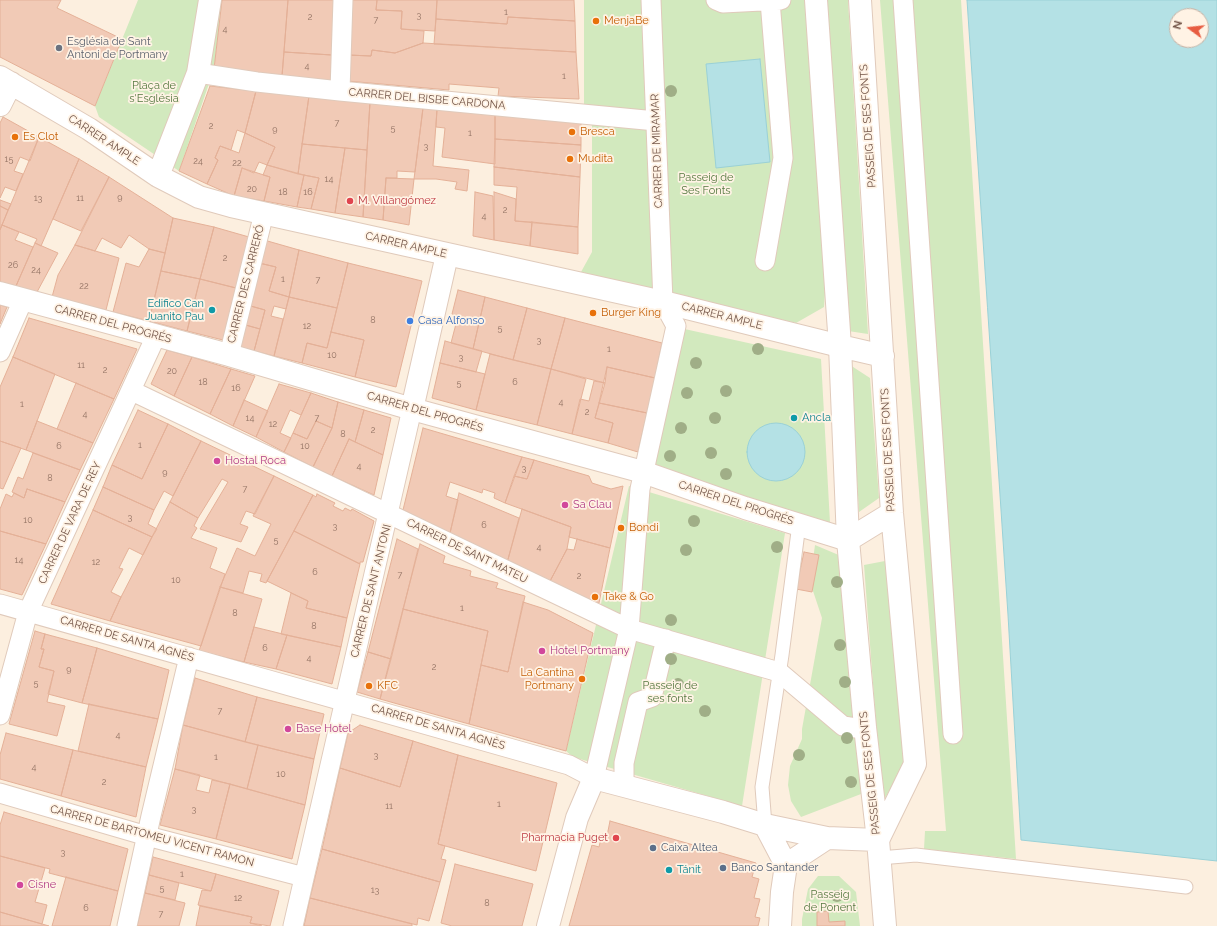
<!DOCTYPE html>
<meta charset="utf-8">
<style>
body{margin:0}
#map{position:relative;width:1217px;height:926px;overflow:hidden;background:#fcefdf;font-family:Raleway,sans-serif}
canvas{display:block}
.north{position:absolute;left:1169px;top:8px;width:40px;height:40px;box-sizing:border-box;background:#fff3e5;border:1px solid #c7b3a6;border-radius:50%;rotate:285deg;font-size:11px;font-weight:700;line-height:16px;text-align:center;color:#725447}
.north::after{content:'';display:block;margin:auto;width:14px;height:18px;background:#e75d42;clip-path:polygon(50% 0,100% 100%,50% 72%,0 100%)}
</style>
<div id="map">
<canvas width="1217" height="926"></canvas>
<div class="north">N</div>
</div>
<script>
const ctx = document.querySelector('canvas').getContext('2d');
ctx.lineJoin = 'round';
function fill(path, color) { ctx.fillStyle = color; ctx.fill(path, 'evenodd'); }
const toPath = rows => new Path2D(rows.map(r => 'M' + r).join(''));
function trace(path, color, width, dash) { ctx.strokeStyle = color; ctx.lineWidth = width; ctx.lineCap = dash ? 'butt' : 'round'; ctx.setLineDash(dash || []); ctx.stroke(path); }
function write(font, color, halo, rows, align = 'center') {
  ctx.font = font + ' Raleway,sans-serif'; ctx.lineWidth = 3.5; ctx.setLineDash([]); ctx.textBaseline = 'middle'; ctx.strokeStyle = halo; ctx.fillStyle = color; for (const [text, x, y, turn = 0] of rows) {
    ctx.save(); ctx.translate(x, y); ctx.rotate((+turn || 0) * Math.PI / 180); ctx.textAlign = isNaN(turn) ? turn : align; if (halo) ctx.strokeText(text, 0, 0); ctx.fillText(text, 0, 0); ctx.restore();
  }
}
fill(toPath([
 [138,0,222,0,214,69,179,171,99,117,95,106],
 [584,0,806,0,826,278,824,307,796,323,581,272,592,252,592,126,584,111],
 [825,0,848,0,868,334,848,331],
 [880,0,961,0,1016,859,924,849,925,831,946,831],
 [680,328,821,359,830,523,828,525,654,464],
 [850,365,870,378,879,498,859,512],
 [629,486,785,533,742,806,573,757,566,751],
 [815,545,841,556,861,794,801,817,791,801,788,785,790,766,802,739,802,729,822,618,810,582],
 [885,561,907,761,882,803,864,565],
 [818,876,839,876,856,892,860,926,802,926,802,919,808,889]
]), '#d2e9be');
const water = toPath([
 [967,0,1217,0,1217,861,1021,840,1008,615,967,0],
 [1177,16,1201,16,1201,40,1177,40,1177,16],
 [760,59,770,162,716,168,706,64,760,59],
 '747 452a29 29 0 1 1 58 0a29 29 0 1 1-58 0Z'
]);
fill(water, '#b4e1e5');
trace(water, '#9ad1d7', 1);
const building = toPath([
 [0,0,61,0,57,8,122,39,95,106,0,57,0,0],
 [222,0,288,0,282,76,214,69,222,0],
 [288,0,334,0,332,55,284,52,288,0],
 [350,0,377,0,376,10,402,11,401,29,424,31,423,43,395,53,372,50,371,56,348,55,350,0],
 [377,0,437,0,435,31,401,29,402,11,376,10,377,0],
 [437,0,574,0,575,21,508,17,507,24,436,19,437,0],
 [508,17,575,21,576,52,434,44,436,19,507,24,508,17],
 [423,43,576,52,579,99,498,96,499,88,449,84,449,90,347,81,348,55,371,56,372,50,395,53,423,43],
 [284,52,332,55,331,81,282,76,284,52],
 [210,86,256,91,245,133,237,130,231,150,220,146,215,158,218,160,207,184,179,171,210,86],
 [256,91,309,96,298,174,267,165,275,147,245,133,256,91],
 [309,96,370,102,367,150,302,144,309,96],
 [370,102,423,108,415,172,397,171,397,178,386,178,383,220,363,217,370,102],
 [423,108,437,109,433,166,469,170,467,191,455,189,457,182,436,179,414,179,423,108],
 [437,109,495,115,495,164,442,157,445,128,436,127,437,109],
 [495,115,581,123,581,145,495,139,495,115],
 [3,117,39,137,30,161,20,157,14,171,23,174,16,191,5,187,0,198,0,123,3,117],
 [245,133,275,147,267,165,259,162,254,173,242,168,234,196,207,184,218,160,215,158,220,146,239,153,245,133],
 [39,137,79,159,41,246,35,243,37,239,2,225,39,137],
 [495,139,581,145,580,177,494,167,495,139],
 [302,144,345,148,335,213,311,209,319,178,298,174,302,144],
 [345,148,367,150,363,217,335,213,345,148],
 [79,159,109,177,81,231,53,219,79,159],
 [267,165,304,175,297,207,264,201,270,177,263,175,267,165],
 [494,167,580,177,578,227,515,221,517,187,494,185,494,167],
 [242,168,270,177,264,201,234,196,242,168],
 [304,175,319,178,311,209,297,207,304,175],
 [109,177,173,218,165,253,149,249,129,235,121,248,102,238,95,251,75,245,109,177],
 [386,178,414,179,409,225,383,220,386,178],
 [475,192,493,196,494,240,473,236,475,192],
 [494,192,516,199,515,221,532,222,530,246,494,240,494,192],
 [0,200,11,204,8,210,0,206,0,200],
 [0,206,8,210,0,230,0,206],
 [173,218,214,227,200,279,161,271,173,218],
 [532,222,578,227,578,254,530,246,532,222],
 [2,225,19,232,15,240,33,247,16,286,0,282,0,230,2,225],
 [214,227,249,237,236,288,200,279,214,227],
 [264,240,299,250,289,297,269,291,276,267,259,263,264,240],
 [35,243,58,253,37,292,16,286,35,243],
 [75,245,119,258,106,310,52,297,58,275,75,245],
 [149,249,165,253,149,321,113,312,126,263,139,267,149,249],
 [299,250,348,263,337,308,289,297,299,250],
 [259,263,276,267,269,291,289,297,286,309,274,306,271,316,283,319,274,356,254,351,265,310,247,305,259,263],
 [348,263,422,281,396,387,355,377,364,340,331,332,348,263],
 [161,271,200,279,187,331,149,321,161,271],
 [200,279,236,288,223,340,187,331,200,279],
 [458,290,485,297,473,349,451,343,458,316,452,314,458,290],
 [289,297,337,308,327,348,307,343,302,363,274,356,289,297],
 [485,297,527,308,513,360,473,349,485,297],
 [0,305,7,307,0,324,0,305],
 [247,305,265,310,260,329,242,324,247,305],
 [527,308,565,318,551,369,513,360,527,308],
 [29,318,137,349,114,399,13,357,29,318],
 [565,318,662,343,655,378,607,367,605,383,551,369,565,318],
 [242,324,260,329,254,351,236,346,242,324],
 [331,332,364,340,355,377,302,363,307,343,327,348,331,332],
 [445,341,482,351,476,372,440,363,445,341],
 [167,350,192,357,174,396,151,384,167,350],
 [490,354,551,369,537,425,476,410,490,354],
 [13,357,55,374,26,450,0,441,0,387,13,357],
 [192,357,231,369,210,414,174,396,192,357],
 [440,363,485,374,476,410,432,398,440,363],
 [607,367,655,378,647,413,599,403,607,367],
 [231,369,255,376,233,426,210,414,231,369],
 [551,369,586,379,572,434,537,425,551,369],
 [594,381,605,383,595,418,613,423,608,443,572,434,580,399,589,401,594,381],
 [76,383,114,399,93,443,57,429,76,383],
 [279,384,311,393,301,415,290,410,280,433,291,438,284,452,256,437,279,384],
 [311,393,338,402,332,428,316,421,307,439,293,433,311,393],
 [244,400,268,411,256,437,233,426,244,400],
 [338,402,364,410,355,442,349,439,332,476,313,467,332,428,338,402],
 [599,403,647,413,638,452,608,443,613,423,595,418,599,403],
 [138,410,168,424,142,479,112,465,138,410],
 [364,410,391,418,383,455,355,442,364,410],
 [37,421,93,443,80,470,26,450,37,421],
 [316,421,332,428,313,467,284,452,293,433,307,439,316,421],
 [168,424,201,441,173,496,164,491,154,510,103,487,112,465,142,479,168,424],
 [423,428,522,457,505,503,494,498,495,493,483,489,482,493,450,482,446,496,458,500,450,533,403,510,423,428],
 [349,439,383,455,374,495,332,476,349,439],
 [0,441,21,448,3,489,0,488,0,441],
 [201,441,274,476,255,514,246,511,240,524,248,527,241,542,200,529,228,482,222,479,198,518,170,502,201,441],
 [33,453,80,470,65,502,27,489,24,498,12,492,18,477,23,479,33,453],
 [522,457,534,460,527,479,514,476,522,457],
 [534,460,589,476,592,483,611,489,623,486,610,548,569,537,571,527,505,503,514,476,527,479,534,460],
 [274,476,313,495,266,583,260,581,262,574,249,571,243,593,220,587,237,548,255,556,271,524,253,516,274,476],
 [103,487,154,510,148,524,157,529,152,537,93,510,103,487],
 [27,489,65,502,46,544,0,531,0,509,6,494,12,497,14,493,24,498,27,489],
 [459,493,519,518,507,563,450,533,459,493],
 [317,494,335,503,333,506,343,511,345,508,351,511,352,509,374,521,363,562,360,562,360,564,294,531,313,495,316,497,317,494],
 [170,502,198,518,194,526,197,528,191,538,217,548,210,568,225,574,201,646,110,621,121,597,170,502],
 [522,509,571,527,567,549,549,583,507,563,522,509],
 [93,510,152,537,143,555,129,548,119,568,123,569,111,592,121,597,110,621,51,604,93,510],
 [0,531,46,544,22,595,0,589,0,531],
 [294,531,360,564,347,618,306,608,308,601,267,581,294,531],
 [397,539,418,549,391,659,368,652,397,539],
 [577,539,610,548,599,603,574,597,549,583,567,549,574,550,577,539],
 [420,544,445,556,443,563,471,571,470,576,498,583,496,588,525,596,508,672,481,665,488,631,403,609,420,544],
 [804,552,819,555,812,592,796,589,804,552],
 [220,587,262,599,244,662,199,651,220,587],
 [291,593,308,601,306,608,347,618,341,647,281,634,291,593],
 [523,602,548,610,593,633,566,751,469,724,481,665,508,672,523,602],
 [403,609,488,631,469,724,380,699,403,609],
 [254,627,287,635,276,669,244,662,254,627],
 [35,631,45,634,41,649,44,649,39,667,54,671,47,702,65,706,57,736,9,724,35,631],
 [45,634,97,648,82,703,48,694,54,671,39,667,44,649,41,649,45,634],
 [287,635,341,647,332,684,276,669,287,635],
 [97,648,169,670,158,719,82,703,97,648],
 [368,652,391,659,380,699,357,692,368,652],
 [195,678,257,697,245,742,183,725,195,678],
 [257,697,324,714,314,759,245,742,257,697],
 [89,704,158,719,146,767,78,751,89,704],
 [183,725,258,745,247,789,175,769,183,725],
 [360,725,413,741,400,787,340,768,348,733,360,725],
 [6,733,73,750,61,796,0,779,0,755,6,733],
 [413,741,458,755,438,844,445,846,441,859,446,860,440,882,322,849,340,768,400,787,413,741],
 [258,745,314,759,305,805,247,789,258,745],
 [73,750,146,767,136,817,61,796,73,750],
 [458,755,557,783,536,871,438,844,458,755],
 [175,769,200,775,196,790,209,793,212,780,230,784,216,839,160,825,175,769],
 [230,784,305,805,292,859,216,839,230,784],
 [4,812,128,849,118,891,49,873,50,869,0,856,0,825,4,812],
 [610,821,756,863,752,877,759,879,754,898,760,899,755,917,760,918,758,926,569,926,592,845,599,847,602,834,607,836,610,821],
 [322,849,440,882,429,921,418,918,417,925,310,898,322,849],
 [0,856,45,868,35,902,47,905,42,924,0,912,0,856],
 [153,857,216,874,211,891,149,875,153,857],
 [455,864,533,884,522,926,452,926,441,923,455,864],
 [216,874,279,891,270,926,250,923,252,917,198,905,202,890,211,891,216,874],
 [149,875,179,883,175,900,145,893,149,875],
 [66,877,118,891,110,926,52,926,66,877],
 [145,893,185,903,179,926,137,926,145,893],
 [310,898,412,924,412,926,304,926,310,898],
 [200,906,252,917,250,923,262,926,196,926,200,906],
 [828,911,829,922,845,921,845,926,817,926,817,912,828,911],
 [0,912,49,926,0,926,0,912]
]);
fill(building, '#f1cab6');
trace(building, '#e4b097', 1);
const service = toPath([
 [765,825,762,787,782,655,799,524],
 [879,858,916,855,1186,887]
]);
const pedestrian = toPath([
 [716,0,723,3,781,0],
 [903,0,953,734],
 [198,73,257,82,340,91,656,121],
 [340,91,343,0],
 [765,261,783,158,770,1],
 [0,352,23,300],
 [229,355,264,213],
 [132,391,629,629,779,672,843,726,856,728],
 [0,604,569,765,594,778,629,629,640,489,676,326,663,302,651,0],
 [0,715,28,612,156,336],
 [624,786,624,763,638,702,652,697,666,639],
 [0,793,147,836,304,877],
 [127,926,151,816,189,657],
 [293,926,412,409]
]);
const minor = toPath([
 [0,77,89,129,158,176,199,197,231,206,663,302,840,346],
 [0,105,11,83],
 [158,176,198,73,210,0],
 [0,293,229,355,412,409,643,472,745,508,848,540],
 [412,409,447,255],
 [765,825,786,865],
 [548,926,577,818,594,778,723,812,765,825,827,838,878,840,885,926],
 [780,926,782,892,786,865,827,838]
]);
const tertiary = toPath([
 [816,0,840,346,848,540,865,727,878,840],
 [860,0,892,513,915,764,878,840],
 [840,346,883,356],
 [848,540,892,513]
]);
trace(service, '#e0cabb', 15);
trace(pedestrian, '#e0cabb', 21);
trace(minor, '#e0cabb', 24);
trace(tertiary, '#e0cabb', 24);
trace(service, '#fff', 13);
trace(pedestrian, '#fff', 19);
trace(minor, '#fff', 22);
trace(tertiary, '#fff', 22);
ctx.fillStyle = '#a0ae87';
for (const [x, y] of [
 [671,91],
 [758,349],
 [696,363],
 [726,391],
 [687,393],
 [715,418],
 [681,428],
 [711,453],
 [670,456],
 [726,474],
 [694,521],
 [777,547],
 [686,550],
 [837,582],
 [671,620],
 [840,645],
 [671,659],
 [845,682],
 [678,684],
 [705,711],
 [847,738],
 [799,755],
 [851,782],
 [837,896]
]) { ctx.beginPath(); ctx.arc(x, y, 6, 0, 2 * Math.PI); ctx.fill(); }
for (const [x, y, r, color] of [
 [596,21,4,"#e8710a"],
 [59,48,4,"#6b7280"],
 [572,132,4,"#e8710a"],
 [15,137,4,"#e8710a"],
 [570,159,4,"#e8710a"],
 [350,201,4,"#e0444e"],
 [212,310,4,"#0f9aa8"],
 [593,313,4,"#e8710a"],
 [410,321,4,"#3f7fe0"],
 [794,418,4,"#0f9aa8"],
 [217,461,4,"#d1479c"],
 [565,505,4,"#d1479c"],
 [621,528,4,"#e8710a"],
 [595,597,4,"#e8710a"],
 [542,651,4,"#d1479c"],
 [582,679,4,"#e8710a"],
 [369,686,4,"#e8710a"],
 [288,729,4,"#d1479c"],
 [616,838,4,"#e0444e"],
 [653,848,4,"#5c6f8a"],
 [723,868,4,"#5c6f8a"],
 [669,870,4,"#0f9aa8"],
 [20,885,4,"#d1479c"]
]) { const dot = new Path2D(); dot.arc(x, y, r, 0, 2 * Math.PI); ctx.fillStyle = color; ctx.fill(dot); trace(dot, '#fff3e5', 1.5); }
write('9px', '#927263', null, [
 ["1",506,12],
 ["3",419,15],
 ["2",310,17],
 ["7",376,20],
 ["4",225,29],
 ["4",307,66],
 ["1",564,76],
 ["7",337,123],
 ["2",211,126],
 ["5",393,128],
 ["9",275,129],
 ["1",470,133],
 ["3",426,146],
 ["15",9,159],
 ["24",198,161],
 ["22",237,163],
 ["14",329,179],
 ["20",252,189],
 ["18",283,192],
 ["16",308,192],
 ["9",120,197],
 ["13",38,198],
 ["11",80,198],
 ["2",505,210],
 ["4",484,216],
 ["2",225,258],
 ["26",13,265],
 ["24",36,270],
 ["1",283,279],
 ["7",318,280],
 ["22",84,286],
 ["8",373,320],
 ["12",307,326],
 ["5",500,328],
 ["3",539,340],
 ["1",609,349],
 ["10",332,355],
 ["3",461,357],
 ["11",81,365],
 ["2",105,370],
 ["20",172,371],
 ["18",203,382],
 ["6",515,382],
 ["5",459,383],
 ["16",236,388],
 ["4",561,402],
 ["1",22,404],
 ["2",587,412],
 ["4",85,414],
 ["14",250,418],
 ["7",317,418],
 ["12",273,424],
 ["2",373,430],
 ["8",343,434],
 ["1",140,445],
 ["6",59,446],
 ["10",305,446],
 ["4",359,466],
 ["3",524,468],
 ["9",165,472],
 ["8",50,478],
 ["7",245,489],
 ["3",130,517],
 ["10",28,520],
 ["6",484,525],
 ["3",335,526],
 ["5",276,540],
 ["4",539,547],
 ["14",19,560],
 ["12",96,562],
 ["6",315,572],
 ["7",400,575],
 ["2",579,576],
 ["10",176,580],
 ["1",462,608],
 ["8",235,613],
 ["8",314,626],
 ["6",265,648],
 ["4",309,658],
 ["2",434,667],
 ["9",69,669],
 ["5",36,683],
 ["7",220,711],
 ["4",118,735],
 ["3",376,755],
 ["1",216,757],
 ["4",34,767],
 ["10",281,774],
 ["2",104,782],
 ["1",499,804],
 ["11",389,806],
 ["3",194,809],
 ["3",63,852],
 ["1",182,874],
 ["5",162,888],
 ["13",375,890],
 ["12",238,898],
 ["8",487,903],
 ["6",86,908],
 ["7",161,914]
]);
write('11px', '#c56008', '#fff3e5', [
 ["MenjaBe",604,21],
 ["Bresca",580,132],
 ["Es Clot",23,137],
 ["Mudita",578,159],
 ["Burger King",601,313],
 ["Bondi",629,528],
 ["Take & Go",603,597],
 ["La Cantina",574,673,"right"],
 ["Portmany",574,686,"right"],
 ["KFC",377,686]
], 'left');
write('11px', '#5b616d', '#fff3e5', [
 ["Església de Sant",67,42],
 ["Antoni de Portmany",67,55]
], 'left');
write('11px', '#54783f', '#fff3e5', [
 ["Plaça de",154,86],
 ["s'Església",154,99],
 ["Passeig de",706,178],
 ["Ses Fonts",706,191],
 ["Passeig de",670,686],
 ["ses fonts",670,699],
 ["Passeig",830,895],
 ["de Ponent",830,908]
]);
write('11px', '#725447', '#fff3e5', [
 ["CARRER DEL BISBE CARDONA",427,99,5],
 ["PASSEIG DE SES FONTS",868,126,-94],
 ["CARRER AMPLE",104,140,33],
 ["CARRER DE MIRAMAR",657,151,-92],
 ["CARRER AMPLE",406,245,13],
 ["CARRER DES CARRERÓ",246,284,-76],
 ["CARRER AMPLE",722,316,14],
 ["CARRER DEL PROGRÉS",113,324,15],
 ["CARRER DEL PROGRÉS",425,412,16],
 ["PASSEIG DE SES FONTS",888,450,-93],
 ["CARRER DEL PROGRÉS",736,503,18],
 ["CARRER DE VARA DE REY",70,523,-65],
 ["CARRER DE SANT MATEU",467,551,26],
 ["CARRER DE SANT ANTONI",371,591,-76],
 ["CARRER DE SANTA AGNÈS",127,639,16],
 ["CARRER DE SANTA AGNÈS",438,727,16],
 ["PASSEIG DE SES FONTS",870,773,-96],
 ["CARRER DE BARTOMEU VICENT RAMON",152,836,15]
]);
write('11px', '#be3a42', '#fff3e5', [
 ["M. Villangómez",358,201],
 ["Pharmacia Puget",608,838,"right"]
], 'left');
write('11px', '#0d838f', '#fff3e5', [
 ["Edifico Can",204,304,"right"],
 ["Juanito Pau",204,317,"right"],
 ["Ancla",802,418],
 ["Tánit",677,870]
], 'left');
write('11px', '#366cbe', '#fff3e5', [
 ["Casa Alfonso",418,321]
], 'left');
write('11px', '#b23c85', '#fff3e5', [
 ["Hostal Roca",225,461],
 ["Sa Clau",573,505],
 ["Hotel Portmany",550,651],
 ["Base Hotel",296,729],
 ["Cisne",28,885]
], 'left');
write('11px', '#4e5e75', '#fff3e5', [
 ["Caixa Altea",661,848],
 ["Banco Santander",731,868]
], 'left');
</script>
